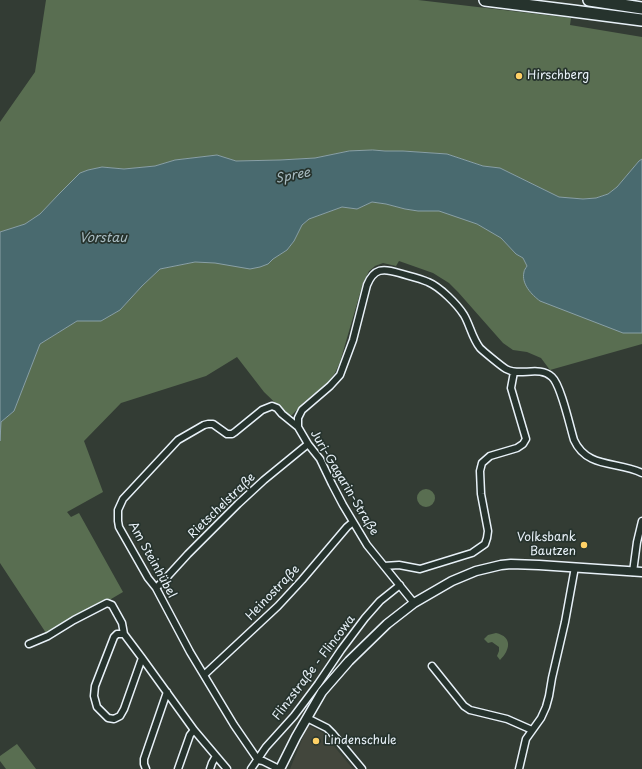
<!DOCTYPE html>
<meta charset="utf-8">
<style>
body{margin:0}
canvas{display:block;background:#333c34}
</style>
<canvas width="642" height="769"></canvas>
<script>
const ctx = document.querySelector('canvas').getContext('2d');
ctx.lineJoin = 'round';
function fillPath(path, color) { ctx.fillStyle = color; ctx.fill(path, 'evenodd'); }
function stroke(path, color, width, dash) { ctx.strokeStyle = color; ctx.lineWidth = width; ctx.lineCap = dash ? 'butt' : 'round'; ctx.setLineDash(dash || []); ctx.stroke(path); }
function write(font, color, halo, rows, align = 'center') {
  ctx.font = font + ' "Playpen Sans",sans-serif'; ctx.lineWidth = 3.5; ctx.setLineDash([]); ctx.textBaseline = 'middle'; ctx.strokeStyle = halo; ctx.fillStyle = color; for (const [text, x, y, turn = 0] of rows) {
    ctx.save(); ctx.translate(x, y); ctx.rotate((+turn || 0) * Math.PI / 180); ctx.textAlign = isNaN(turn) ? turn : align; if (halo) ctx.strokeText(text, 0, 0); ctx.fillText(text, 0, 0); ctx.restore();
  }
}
fillPath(new Path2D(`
 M308,725L323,733L353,769H290Z`), '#42463c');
fillPath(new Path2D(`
 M46,0H418L571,18L570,25L642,37V159L639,161L617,187L608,194L596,198L583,199L559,197L500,168L483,166L447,154L403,151H385L372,150L349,151L315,158L280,160L236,161L217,155L175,160L155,166L124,169L102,167L88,170L80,173L59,194L40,214L25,224L0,232V122L35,72Z
 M372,202L386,204L405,209L418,211L439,210L477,224L501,238L516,254L523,258L527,266L524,272L623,333H642V344L550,370L541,358L527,352L513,350L503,343L458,292L449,283L433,273L399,261L396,266L383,263L375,266L369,271L363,283L340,362L335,373L327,383L303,403L292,415L289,416L264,392L237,357L206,376L121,403L84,441L103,492L67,512L71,517L79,513L123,592L48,636L0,563V442L1,422L14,411L40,344L77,321H101L120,310L142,286L160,269L195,262L268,264L273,259L287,250L294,241L302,225L309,219L342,207L357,209Z
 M417 498a9 9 0 1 1 18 0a9 9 0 1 1-18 0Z
 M496,633C513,637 510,650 500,660L497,656L499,651V647L492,642L488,643L484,639L488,635Z
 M17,744L36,769H6L0,761V756Z`), '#596e51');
const water = new Path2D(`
 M373,150L385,151H403L447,154L483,166L500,168L559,197L583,199L596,198L608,194L617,187L639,161L642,159V333H623L540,301C532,295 521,284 524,272C524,270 526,268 527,266L523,258L516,254L501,238L477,224L439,211H418L405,209L386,204L372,202L357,209L342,207L309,219L302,225L294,241L287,250L273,259L268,264L260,267L250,269L215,263L195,262L160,269L142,286L120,310L101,321H77L40,344L14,411L1,422L0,441V232L25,224L40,214L59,194L80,173L88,170L102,167L124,169L155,166L175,160L217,155L236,161L280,160L315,158L349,151Z`);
fillPath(water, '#496a6f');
stroke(water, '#89a0a6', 1);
const street = new Path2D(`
 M384,566L399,565L420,569L472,553L485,544L487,538L488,531L481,494L480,471L482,463L490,456L517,448L523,444L526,439L511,388L514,372
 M633,572L637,542L642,521
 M156,588L167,577L188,554L238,504L264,480L308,444
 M414,603L367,545L343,505L332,484L320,459L308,444L298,427V418L302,410L330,386L340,375L353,340L367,285C374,268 383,268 399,273C409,276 419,278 428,282C440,287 457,304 464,315C470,325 472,338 480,348C483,351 501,366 506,369C520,377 539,365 552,377C561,385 570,427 574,440C587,469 618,461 642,473
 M124,634H117L114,637L95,686L94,696L97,707L108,718L114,719L120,716L124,709L142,658
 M29,644L48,636L74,620L107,603L112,605L122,623L124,634L142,658L194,730L227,769
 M432,666L464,706L470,710L507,719L532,730
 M204,675L278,606L302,580L347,527L353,522
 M307,718L327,728L332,733L362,769
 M146,769L144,764V759L167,692
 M178,769L190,735L194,730
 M210,769L212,763L216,756
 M251,769L266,747L294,716L318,684L341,650L365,618L380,601L400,585
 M279,769L263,761L258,760L234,725L190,652L156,588L148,578L119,527L118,521V510L123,499L178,440L204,425L208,424H213L227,434H232L235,432L262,410L272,406L277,408L282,414L298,427
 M519,769L526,739L541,718L546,707L549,696L552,678L565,622L575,567`);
const secondary = new Path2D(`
 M280,769L296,737L322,692L349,661L387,624L414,603L452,581L476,571L501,565L511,564L539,565L642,572`);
const highway = new Path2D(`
 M485,0L573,11L642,20
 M589,0L642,8`);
stroke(street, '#e8f1f8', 9);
stroke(secondary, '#e8f1f8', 11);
stroke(highway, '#e8f1f8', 14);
stroke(street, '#26332d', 6);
stroke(secondary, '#26332d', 8);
stroke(highway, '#26332d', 11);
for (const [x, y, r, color] of [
 [519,76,4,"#ffd166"],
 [584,545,4,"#ffd166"],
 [316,741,4,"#ffd166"]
]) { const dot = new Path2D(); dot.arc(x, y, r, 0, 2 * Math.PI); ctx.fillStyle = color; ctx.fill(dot); stroke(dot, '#26332d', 1.5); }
write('12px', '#e8f1f8', '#26332d', [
 ["Hirschberg",527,76],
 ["Volksbank",576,538,"right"],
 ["Bautzen",576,552,"right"],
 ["Lindenschule",324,741]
], 'left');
write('12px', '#e8f1f8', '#26332d', [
 ["Juri-Gagarin-Straße",344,483,59],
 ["Rietschelstraße",222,506,-44],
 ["Am Steinhübel",152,560,61],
 ["Heinostraße",273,593,-46],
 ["Flinzstraße - Flincowa",314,668,-53]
]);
write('italic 13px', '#a8bbc1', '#26332d', [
 ["Spree",293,176,-11],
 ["Vorstau",103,238]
]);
</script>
